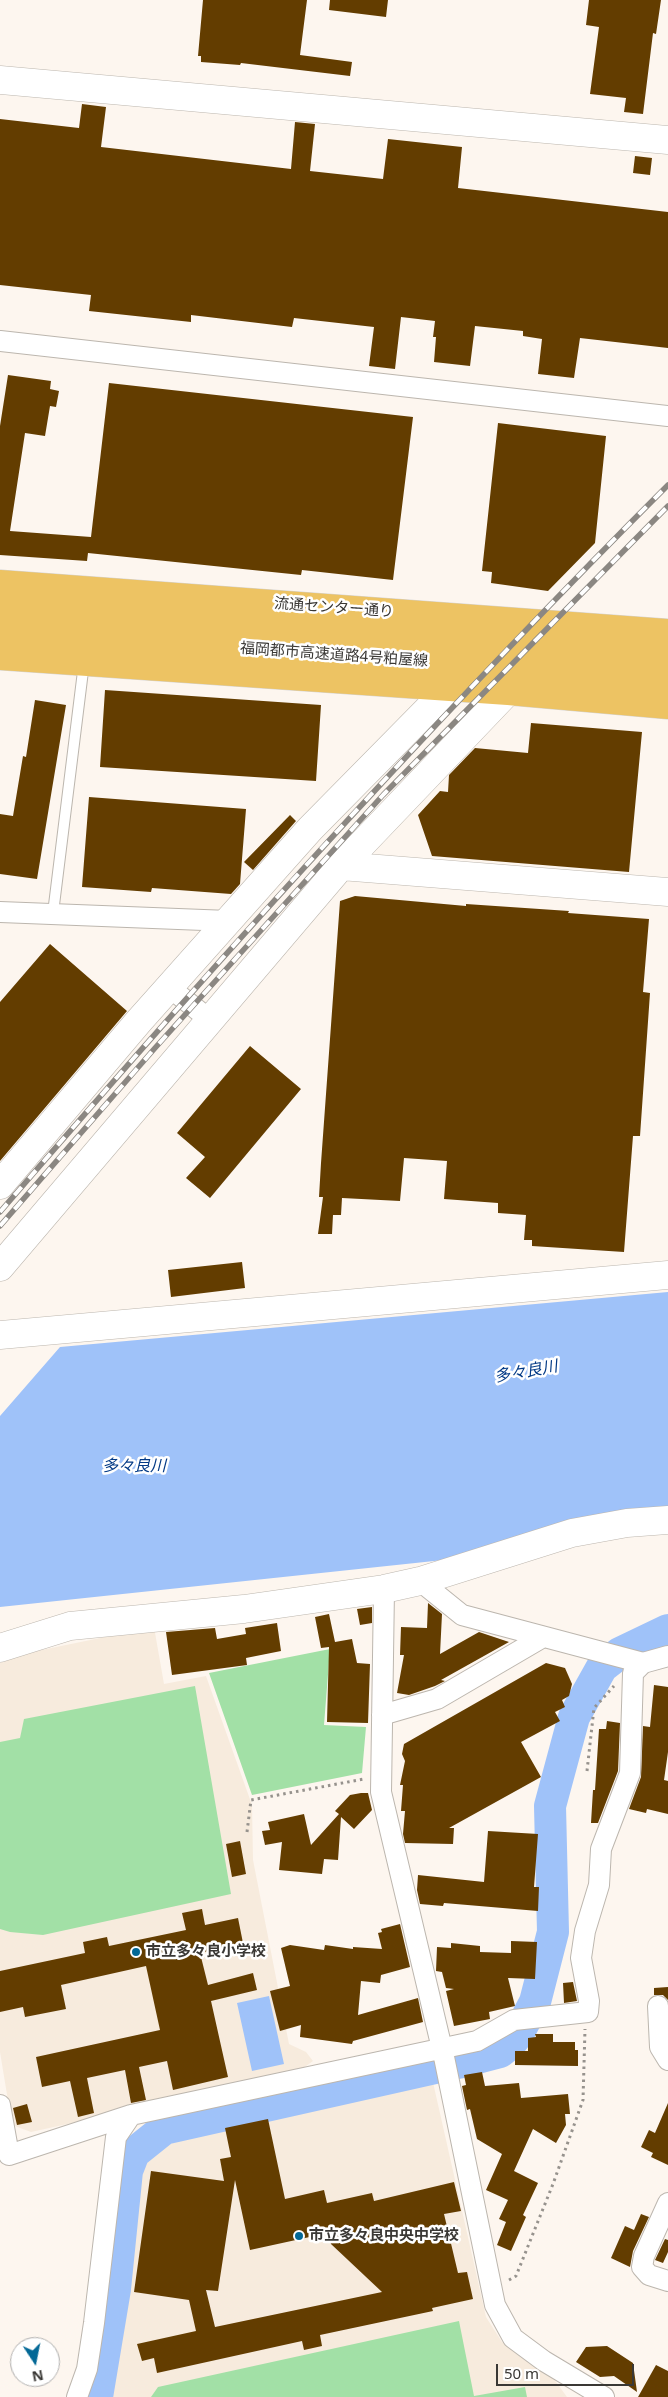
<!DOCTYPE html>
<meta charset="utf-8">
<style>
body{margin:0}
#map{position:relative;width:668px;height:2397px;overflow:hidden;background:#fdf6ef;font-family:"Noto Sans",sans-serif}
canvas{display:block}
.north{position:absolute;left:10px;top:2337px;width:50px;height:50px;box-sizing:border-box;background:#fff;border:1px solid #b0afae;border-radius:50%;rotate:169deg;font-size:14px;font-weight:700;line-height:20px;text-align:center;color:#3a3835}
.north::after{content:'';display:block;margin:auto;width:18px;height:22px;background:#036896;clip-path:polygon(50% 0,100% 100%,50% 72%,0 100%)}
.scale{position:absolute;left:496px;top:2364px;width:138px;height:22px;box-sizing:border-box;border:2px solid #3a3835;border-top:0;padding-left:6px;font-size:15px;line-height:18px;white-space:nowrap;color:#3a3835;-webkit-text-stroke:4px #fff;paint-order:stroke}
</style>
<div id="map">
<canvas width="668" height="2397"></canvas>
<div class="north">N</div>
<div class="scale">50 m</div>
</div>
<script>
const ctx = document.querySelector('canvas').getContext('2d');
ctx.lineJoin = 'round';
function fillPath(path, color) { ctx.fillStyle = color; ctx.fill(path, 'evenodd'); }
function stroke(path, color, width, dash) { ctx.strokeStyle = color; ctx.lineWidth = width; ctx.lineCap = dash ? 'butt' : 'round'; ctx.setLineDash(dash || []); ctx.stroke(path); }
function write(font, color, halo, rows, align = 'center') {
  ctx.font = font + ' "Noto Sans","Noto Sans JP",sans-serif'; ctx.lineWidth = 5; ctx.setLineDash([]); ctx.textBaseline = 'middle'; ctx.strokeStyle = halo; ctx.fillStyle = color; for (const [text, x, y, turn = 0] of rows) {
    ctx.save(); ctx.translate(x, y); ctx.rotate((+turn || 0) * Math.PI / 180); ctx.textAlign = isNaN(turn) ? turn : align; if (halo) ctx.strokeText(text, 0, 0); ctx.fillText(text, 0, 0); ctx.restore();
  }
}
fillPath(new Path2D(`
 M154,1627L164,1684L206,1676L252,1805L253,1860L289,2044L306,2052L313,2061L295,2074L31,2132L12,2125L0,2052V1663L22,1654Z
 M432,2078L486,2317L502,2342L551,2375L567,2397H109L142,2154L167,2134Z`), '#f7ebdd');
fillPath(new Path2D(`
 M330,1649L324,1725L366,1727L362,1773L252,1795L209,1673Z
 M195,1686L231,1894L43,1935L10,1932L0,1929V1742L20,1738L24,1719Z
 M459,2321L474,2396L525,2387L527,2397H151L158,2387Z`), '#a2e0a6');
fillPath(new Path2D(`
 M668,1292V1509L453,1559L0,1607V1416L60,1347Z
 M269,1996L284,2064L252,2071L237,2003Z`), '#9fc2f9');
stroke(new Path2D(`
 M97,2397L115,2289L127,2171L134,2153L164,2129L458,2063L500,2052L510,2044L518,2034L535,2002L553,1932L550,1806L574,1717L602,1667L620,1653L668,1630`), '#9fc2f9', 32);
fillPath(new Path2D(`
 M203,0H307L300,55L352,62L350,76L241,63L240,65L201,62V56H198Z
 M330,0H388L386,17L329,10Z
 M589,0H661L656,34L653,33L643,114L624,112L626,98L590,94L599,27L586,25Z
 M82,104L106,107L101,147L291,169L295,122L315,124L310,171L383,179L388,139L462,147L458,188L668,212V348L580,338L574,378L538,374L542,339L523,336V331L475,326L470,366L434,362L436,337H433L435,321L401,317L395,369L369,366L374,327L294,318L292,327L191,315V322L89,311L91,295L0,285V119L79,128Z
 M635,156L652,158L650,175L633,173Z
 M8,375L51,381L50,389L59,391L56,407L50,406L45,436L25,433L10,531L91,537L109,383L413,417L393,580L302,570L301,575L88,553L87,561L0,555V426Z
 M498,423L606,436L595,543L548,591L491,583L492,572L482,571Z
 M105,690L321,705L316,781L100,767Z
 M35,700L66,705L37,879L0,874V814L13,816L23,756L26,757Z
 M531,723L642,732L629,872L432,856L418,815L440,791L448,792L449,775L475,748L528,753Z
 M89,797L246,809L240,884L231,894L152,888L151,892L82,887Z
 M290,815L296,821L253,870L244,862Z
 M355,896L466,906V904L569,911L568,913L649,919L643,992L650,993L640,1136H633L624,1252L532,1246V1240H524L526,1215L498,1213V1203L444,1199L447,1161L404,1158L400,1201L342,1198L341,1215H333L332,1234H318L323,1197H319L321,1163L340,901Z
 M50,944L127,1011L0,1161V1002Z
 M250,1046L301,1089L210,1198L186,1178L205,1157L177,1133Z
 M242,1262L245,1288L171,1297L168,1270Z
 M428,1603L442,1614L440,1654L479,1632L509,1642L441,1680L445,1681L435,1686L409,1695L397,1693L404,1655H400L401,1627L427,1628Z
 M372,1607V1623L360,1625L357,1609Z
 M329,1614L335,1642L352,1639L357,1663L370,1664L368,1723L327,1722L329,1647L321,1648L315,1617Z
 M277,1623L281,1651L246,1658L247,1665L172,1675L166,1632L215,1628L217,1639L246,1634L245,1628Z
 M546,1663L565,1668L572,1684L569,1696L562,1700L565,1707L555,1712L560,1721L521,1742L541,1777L449,1828H454L453,1844L405,1843L403,1834L405,1811H401L403,1785H400L405,1761L402,1754L404,1744Z
 M654,1685L668,1687V1752L664,1780L668,1781V1814L647,1809L646,1813L629,1809L641,1777L643,1726L650,1727Z
 M607,1721L620,1723L618,1771L598,1823H591L593,1790H595L599,1729H606Z
 M361,1793H368L372,1810L354,1829L341,1817L338,1860L324,1859L322,1874L279,1870L282,1842L265,1845L262,1831L270,1830L268,1822L304,1814L311,1845L339,1814L335,1811L350,1795Z
 M488,1831L538,1834L534,1887H539L538,1911L444,1903L443,1906L420,1904L417,1890L418,1875L484,1882Z
 M240,1841L246,1874L232,1877L226,1844Z
 M202,1909L205,1925L238,1918L243,1943L200,1953L208,1985L253,1973L257,1990L211,2001L228,2077L173,2090L167,2061L139,2067L146,2100L131,2103L125,2070L87,2078L94,2113L78,2117L70,2081L42,2087L36,2057L160,2030L146,1966L61,1985L66,2009L25,2017L23,2007L0,2012V1971L85,1953L83,1942L107,1937L109,1946L186,1930L182,1913Z
 M400,1924L410,1967L381,1975L380,1983L361,1981L358,2015L418,1998L423,2022L353,2041L352,2044L300,2037L301,2025L280,2031L270,1991L290,1986L281,1948L290,1945L324,1950L325,1945L353,1949V1947L382,1949L378,1933L382,1932L381,1929Z
 M511,1941L537,1942L535,1979L508,1978L515,2006L489,2012L490,2019L454,2026L446,1991L454,1989L446,1988L442,1972L436,1971L437,1947L451,1948V1943L480,1946V1952L511,1953Z
 M573,1982L577,2001L564,2003L563,1983Z
 M668,1987V2000L663,1995H654V1988Z
 M535,2034H553V2042H575V2050H578V2066L515,2065V2051H528V2038L536,2037Z
 M482,2072L485,2086L519,2083L521,2098L568,2094L570,2114H565L566,2125L556,2143L533,2129L514,2171L538,2183L523,2215L526,2217L511,2251L497,2245L506,2222L499,2219L508,2200L486,2190L502,2154L477,2139L470,2109L467,2110L462,2086L466,2085L464,2075Z
 M668,2103V2165L651,2157L653,2153L641,2147L649,2130L655,2133Z
 M27,2104L32,2122L17,2125L13,2108Z
 M268,2119L285,2199L324,2190L327,2203L372,2193L374,2201L454,2182L461,2211L444,2214L458,2273L467,2272L473,2299L432,2308L433,2311L320,2335L322,2346L304,2350L302,2341L157,2373L154,2358L142,2361L137,2344L196,2331L189,2300L134,2292L151,2171L224,2181L220,2159L231,2157L225,2128ZM235,2180L250,2250L328,2233L331,2244L382,2292L215,2327L206,2290L218,2291Z
 M641,2214L649,2217L633,2251L630,2267L611,2258L625,2226L634,2230Z
 M665,2239L668,2240V2252L663,2263L655,2260Z
 M607,2346L633,2363L637,2392L614,2376L600,2377L576,2362L586,2347Z
 M656,2365L668,2371V2397H638Z`), '#633d00');
const lane = new Path2D(`
 M53,913L84,663`);
const street = new Path2D(`
 M0,341L668,416
 M0,912L229,921
 M169,987L210,1020
 M420,1581L462,1615L643,1663L668,1656
 M384,1589L381,1792L444,2057L495,2305L513,2338L544,2361L604,2397
 M382,1715L437,1699L543,1637
 M658,2006L660,2047L668,2060
 M0,2105L9,2155L131,2115L477,2041L514,2020L588,2012L589,2001L581,1958L585,1931L599,1885L601,1849L630,1773L633,1673L643,1663
 M668,2203L644,2256L642,2267L649,2275L668,2281
 M77,2397L87,2369L94,2323L116,2137L131,2115`);
const secondary = new Path2D(`
 M0,80L668,140
 M341,866L668,892
 M0,1185L139,1021L310,829L449,688
 M0,1267L341,866L508,691
 M0,1335L668,1275
 M0,1648L70,1626L244,1609L384,1589L420,1581L572,1533L627,1523L668,1520`);
const highway = new Path2D(`
 M0,584L668,633
 M0,608L419,639L668,654
 M0,631L668,679
 M0,656L508,691L668,705`);
stroke(lane, '#bcb6ae', 12);
stroke(street, '#bcb6ae', 22);
stroke(secondary, '#bcb6ae', 29);
stroke(highway, '#d4d3d3', 29);
stroke(new Path2D(`
 M587,1771L594,1708L614,1686
 M247,1832L251,1800L364,1779
 M509,2280L516,2276L553,2184L583,2100L585,2029`), '#96928d', 3, [2.5, 4]);
stroke(lane, '#fff', 10);
stroke(street, '#fff', 20);
stroke(secondary, '#fff', 28);
stroke(highway, '#edc363', 28);
const rail = new Path2D(`
 M0,1212C215,962 435,718 668,485
 M0,1226L155,1048L383,795L668,506`);
stroke(rail, '#8b8782', 5.5);
stroke(rail, '#fff', 4, [11]);
for (const [x, y, r, color] of [
 [136,1952,5,"#036896"],
 [299,2236,5,"#036896"]
]) { const dot = new Path2D(); dot.arc(x, y, r, 0, 2 * Math.PI); ctx.fillStyle = color; ctx.fill(dot); stroke(dot, '#fff', 2); }
write('15px', '#3a3835', '#fff', [
 ["流通センター通り",334,608,4],
 ["福岡都市高速道路4号粕屋線",334,655,4]
]);
write('bold 15px', '#3a3835', '#fff', [
 ["市立多々良小学校",146,1952],
 ["市立多々良中央中学校",309,2236]
], 'left');
write('italic 16px', '#023985', '#fff', [
 ["多々良川",526,1372,-10],
 ["多々良川",134,1466]
]);
</script>
